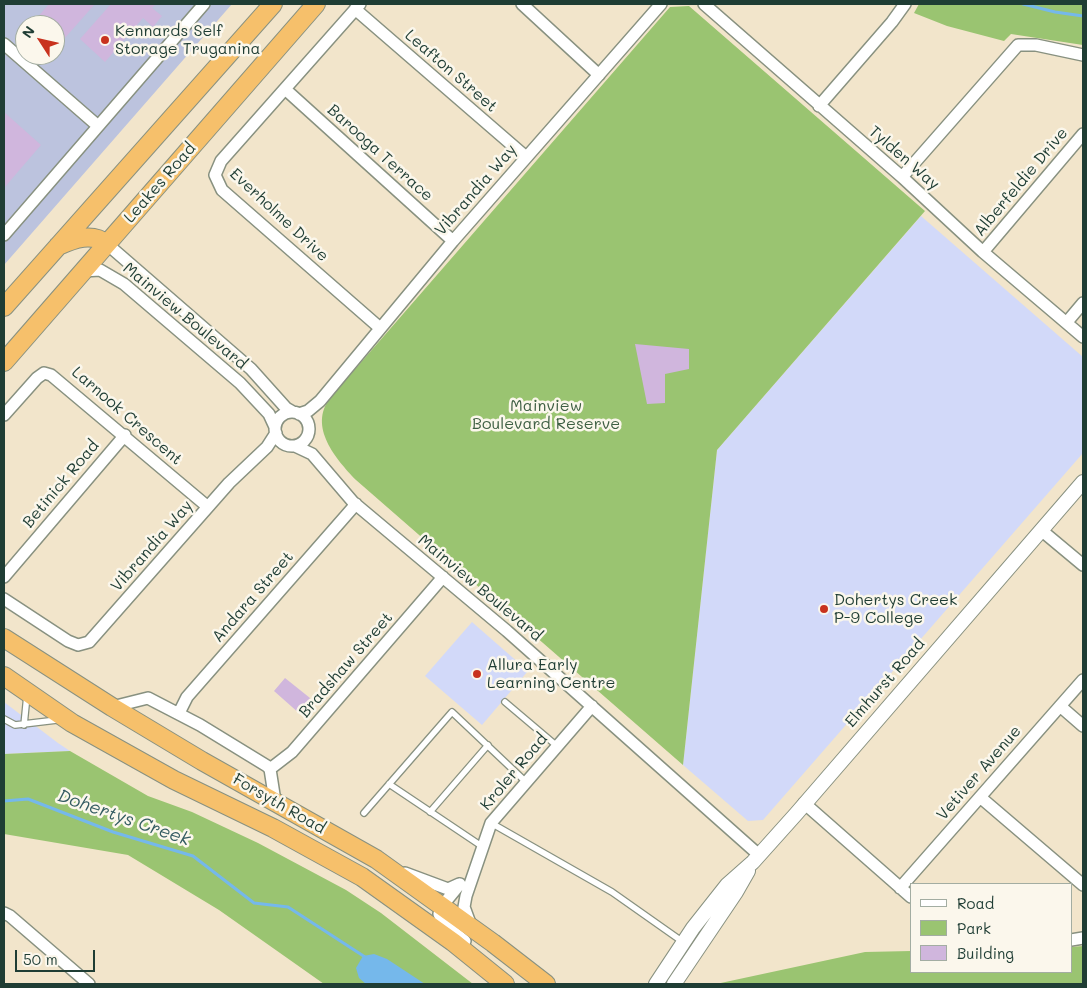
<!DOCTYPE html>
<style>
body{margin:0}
#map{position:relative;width:1087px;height:988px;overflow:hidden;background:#f2e5cb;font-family:Mali,sans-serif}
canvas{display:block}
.frame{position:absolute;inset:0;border:5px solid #1f3d34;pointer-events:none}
.legend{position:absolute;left:910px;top:883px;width:162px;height:90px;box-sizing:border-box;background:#fbf7ec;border:1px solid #a3ada2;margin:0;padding:6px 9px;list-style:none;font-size:15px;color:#1f3d34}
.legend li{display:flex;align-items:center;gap:10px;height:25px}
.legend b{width:25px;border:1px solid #a3ada2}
.north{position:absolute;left:15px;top:15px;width:50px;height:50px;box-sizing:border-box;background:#fbf7ec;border:1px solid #a3ada2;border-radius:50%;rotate:305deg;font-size:14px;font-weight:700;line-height:20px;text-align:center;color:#1f3d34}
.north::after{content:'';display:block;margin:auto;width:18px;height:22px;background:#c8321e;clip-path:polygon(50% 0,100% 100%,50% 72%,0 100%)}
.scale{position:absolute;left:15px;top:950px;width:80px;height:22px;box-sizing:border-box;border:2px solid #1f3d34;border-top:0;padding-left:6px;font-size:15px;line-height:18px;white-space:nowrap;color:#1f3d34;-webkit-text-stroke:4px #fbf7ec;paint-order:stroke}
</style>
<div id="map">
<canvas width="1087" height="988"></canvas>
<div class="frame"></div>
<ul class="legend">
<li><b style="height:6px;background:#fff"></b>Road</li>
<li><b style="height:14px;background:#9ac471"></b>Park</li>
<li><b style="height:14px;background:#d0b6dd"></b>Building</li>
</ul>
<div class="north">N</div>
<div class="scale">50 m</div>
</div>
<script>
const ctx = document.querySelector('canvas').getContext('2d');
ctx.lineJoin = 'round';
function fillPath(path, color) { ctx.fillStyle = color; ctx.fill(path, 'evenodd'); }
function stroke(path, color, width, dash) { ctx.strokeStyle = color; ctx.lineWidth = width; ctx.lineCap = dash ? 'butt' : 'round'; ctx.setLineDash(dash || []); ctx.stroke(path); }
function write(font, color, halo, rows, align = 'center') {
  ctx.font = font + ' Mali,sans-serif'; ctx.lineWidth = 5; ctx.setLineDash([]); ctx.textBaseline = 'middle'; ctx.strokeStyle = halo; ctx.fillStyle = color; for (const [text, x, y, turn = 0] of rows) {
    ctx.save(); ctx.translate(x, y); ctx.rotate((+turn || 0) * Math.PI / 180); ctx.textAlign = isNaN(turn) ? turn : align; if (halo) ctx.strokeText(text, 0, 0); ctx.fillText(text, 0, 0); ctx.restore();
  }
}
fillPath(new Path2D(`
 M921,216L1083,357V453L763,820L748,821L683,765L717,450Z
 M472,622L528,671L482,725L425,676Z
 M4,702L58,743L70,751L4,754Z`), '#d2d9f9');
fillPath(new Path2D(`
 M4,4H232L4,265ZM25,25H55V55H25Z`), '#bcc3de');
fillPath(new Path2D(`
 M919,4H1083V45L1011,34L1004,41L947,26L914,13Z
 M689,6L925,211L717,450L683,765L356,480C336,459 308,427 330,398L670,7Z
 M70,751L148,796L192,812L258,843L346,890L381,913L473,984H324L219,910L128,855L4,834V754Z
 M1083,946V984H716L865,952L911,951V972H1071V947Z`), '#9ac471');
fillPath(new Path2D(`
 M374,954L387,959L425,984H366L359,978L356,968L363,956Z`), '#75b8eb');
stroke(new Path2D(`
 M1023,4L1055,12L1083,16
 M4,801L28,799L113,832L193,856L254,903L288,907L365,957`), '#75b8eb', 3);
fillPath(new Path2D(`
 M49,4H95L55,49V25H31Z
 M111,4H156L152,8L162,16L153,27L143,18L105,62L80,39Z
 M4,112L41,145L4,188Z
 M635,344L689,349V369L665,374V403L647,404Z
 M285,678L310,698L306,704L308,706L302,713L300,714L274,691Z`), '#d0b6dd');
const service = new Path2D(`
 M505,702L557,746
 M4,719L15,725L57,720
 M24,725L27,695
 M389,784L483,847
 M430,812L488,745
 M364,813L452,712L526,782
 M491,823L612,892L683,942`);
const minor = new Path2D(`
 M360,4L221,161L215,175L222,190L380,328
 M522,4L599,75
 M704,4L902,177L983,252L1083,337
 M355,9L526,157
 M4,44L98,126
 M285,89L453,241
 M819,106L892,22L905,4
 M902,177L1018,45H1036L1083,55
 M4,235L204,4
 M107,244L251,369L286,408L293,412
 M983,252L1083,134
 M83,271L100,270L124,284L240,383L269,414L275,427
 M1067,322L1083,303
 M275 429a17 17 0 1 1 34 0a17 17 0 1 1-34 0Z
 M299,414L308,411L320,401L453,241L661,4
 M4,415L37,378L44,373L51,375L208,507
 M295,446L312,454L353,502L507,631L759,855
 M1041,530L1083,565
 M4,577L125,435
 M4,599L68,641L78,645L89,642L229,483L267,447L276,433
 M1060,706L1083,726
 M112,707L148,698L200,725L267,766L270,769L275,801
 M179,713L187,697L356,504
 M270,769L292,752L443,577
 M980,797L1083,885
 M804,803L911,897
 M405,873L448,889L459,884
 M460,884L442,906L439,914L444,924L465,941
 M900,888L1083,680
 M4,913L10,916L89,984
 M471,926L464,907L466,896L491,823L592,706
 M1071,940L1083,938`);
const tertiary = new Path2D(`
 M656,984L693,928L727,885L753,862L796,814L1083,482
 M674,984L736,892L748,871`);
const trunk = new Path2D(`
 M58,246C74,239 92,232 107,244
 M4,307L273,4
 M4,362L316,4
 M4,638L112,707L202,761L376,859L493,943L546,984
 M4,676L72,723L174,780L273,828L362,877L453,942L505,984`);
stroke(service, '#889180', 8);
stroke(minor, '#889180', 14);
stroke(tertiary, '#889180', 16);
stroke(trunk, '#889180', 20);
stroke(service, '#fff', 5.5);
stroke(minor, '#fff', 11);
stroke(tertiary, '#fff', 14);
stroke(trunk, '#f6c06b', 18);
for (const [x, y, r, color] of [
 [105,40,5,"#c8321e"],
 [824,609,5,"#c8321e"],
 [477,674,5,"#c8321e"]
]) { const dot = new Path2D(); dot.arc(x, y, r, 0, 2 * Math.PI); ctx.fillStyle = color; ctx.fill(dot); stroke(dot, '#fbf7ec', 2); }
write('16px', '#1f3d34', '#fbf7ec', [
 ["Kennards Self",115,31],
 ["Storage Truganina",115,49],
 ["Dohertys Creek",834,600],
 ["P-9 College",834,618],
 ["Allura Early",487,665],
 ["Learning Centre",487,683]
], 'left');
write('16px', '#1f3d34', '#fbf7ec', [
 ["Leafton Street",451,71,41],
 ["Barooga Terrace",380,153,42],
 ["Tylden Way",904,158,41],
 ["Alberfeldie Drive",1021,182,-50],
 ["Leakes Road",160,183,-49],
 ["Vibrandia Way",476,190,-49],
 ["Everholme Drive",279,215,43],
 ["Mainview Boulevard",185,316,40],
 ["Larnook Crescent",127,416,41],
 ["Betinick Road",61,484,-50],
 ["Vibrandia Way",152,546,-49],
 ["Mainview Boulevard",480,588,40],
 ["Andara Street",253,597,-49],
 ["Bradshaw Street",346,665,-49],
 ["Elmhurst Road",885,683,-49],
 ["Kroler Road",514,772,-50],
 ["Vetiver Avenue",979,773,-49],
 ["Forsyth Road",279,804,30]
]);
write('16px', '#3e5f43', '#fbf7ec', [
 ["Mainview",546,406],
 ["Boulevard Reserve",546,424]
]);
write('italic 18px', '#345c62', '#fbf7ec', [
 ["Dohertys Creek",124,818,19]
]);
</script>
